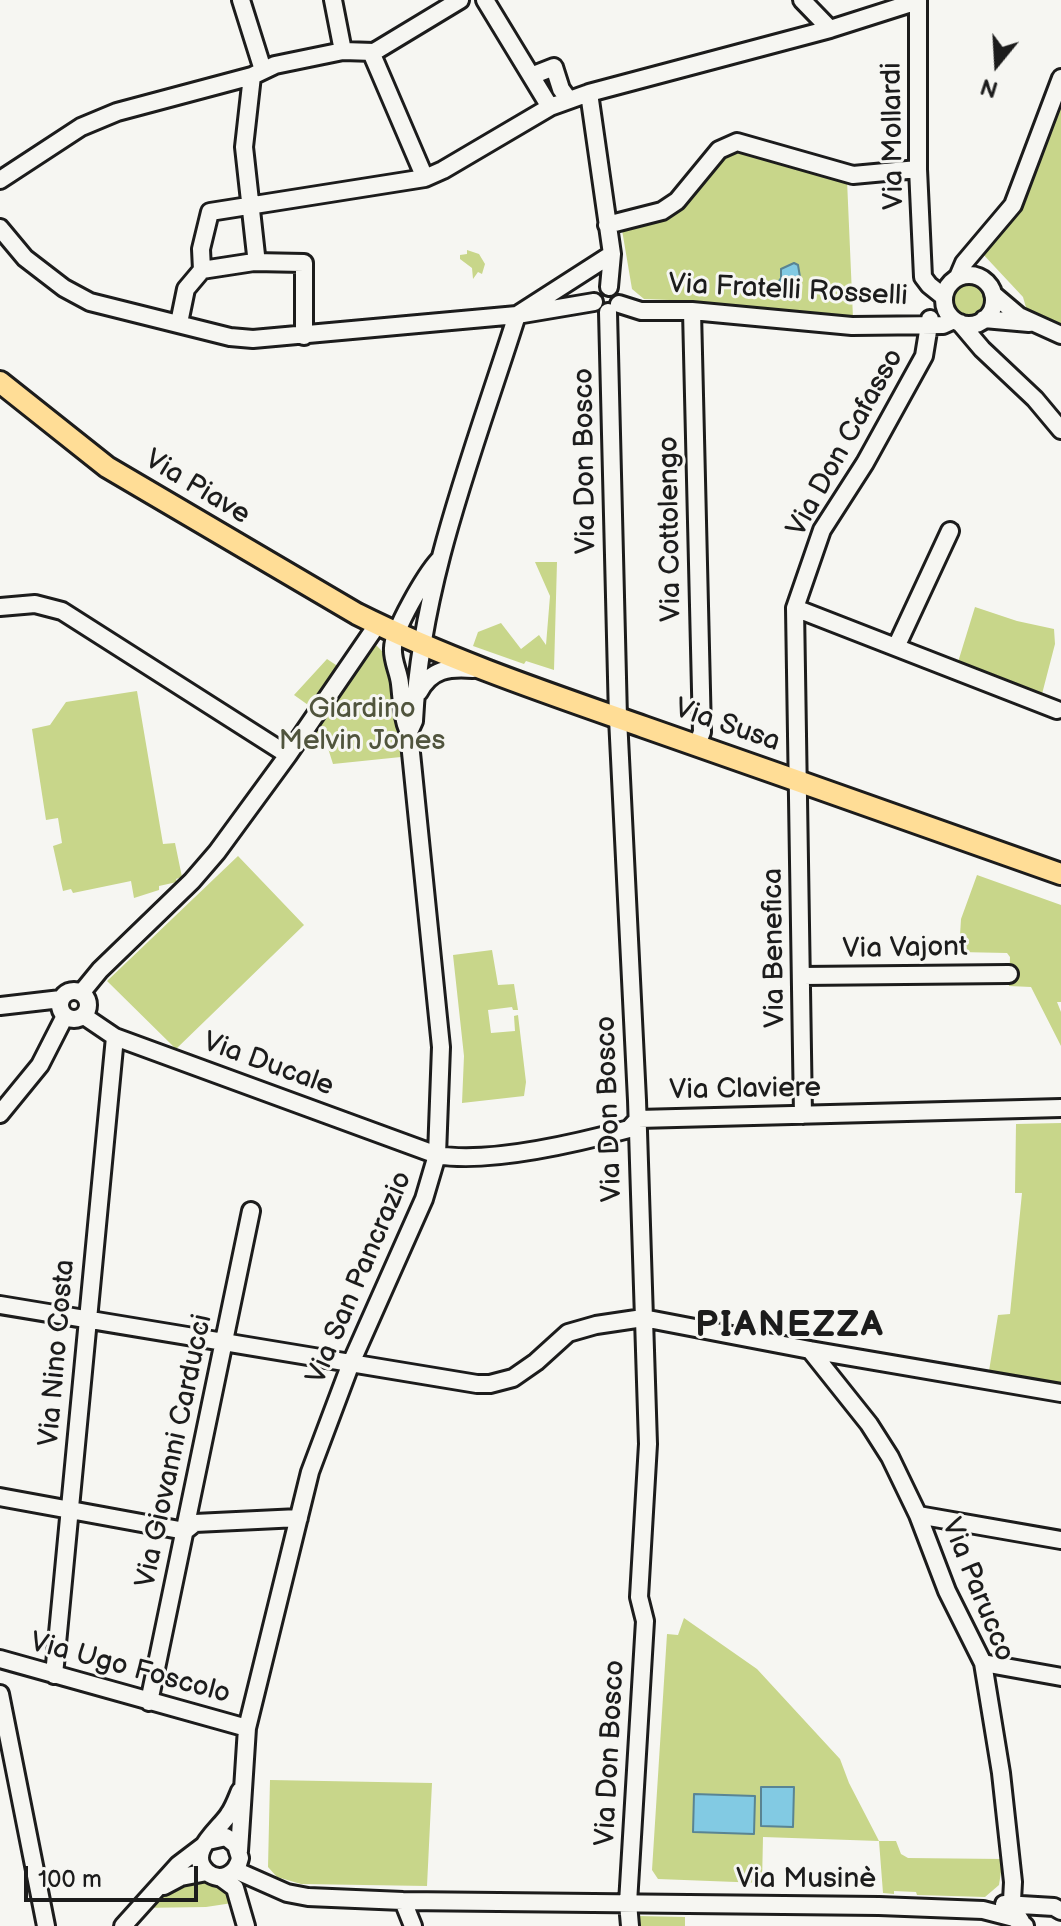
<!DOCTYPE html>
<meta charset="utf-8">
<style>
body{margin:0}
#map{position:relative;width:1061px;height:1926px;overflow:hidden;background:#f6f6f2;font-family:"Balsamiq Sans",sans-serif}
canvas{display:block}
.north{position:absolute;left:957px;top:24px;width:80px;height:80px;-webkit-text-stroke:6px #f6f6f2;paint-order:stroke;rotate:198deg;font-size:22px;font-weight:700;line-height:32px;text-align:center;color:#1c1c1c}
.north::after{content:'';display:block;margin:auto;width:28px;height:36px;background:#1c1c1c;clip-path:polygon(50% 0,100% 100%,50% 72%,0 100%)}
.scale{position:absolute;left:24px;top:1866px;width:174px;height:36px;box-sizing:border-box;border:4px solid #1c1c1c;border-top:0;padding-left:10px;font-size:24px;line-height:28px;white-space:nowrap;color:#1c1c1c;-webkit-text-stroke:6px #f6f6f2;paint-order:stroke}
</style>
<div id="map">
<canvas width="1061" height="1926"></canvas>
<div class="north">N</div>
<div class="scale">100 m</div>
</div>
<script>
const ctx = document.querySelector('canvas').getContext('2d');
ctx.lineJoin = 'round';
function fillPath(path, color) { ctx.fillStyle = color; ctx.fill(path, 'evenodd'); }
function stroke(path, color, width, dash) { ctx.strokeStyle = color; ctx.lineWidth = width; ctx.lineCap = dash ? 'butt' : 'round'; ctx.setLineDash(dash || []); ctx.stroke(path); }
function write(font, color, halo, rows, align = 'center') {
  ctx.font = font + ' "Balsamiq Sans",sans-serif'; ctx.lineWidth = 6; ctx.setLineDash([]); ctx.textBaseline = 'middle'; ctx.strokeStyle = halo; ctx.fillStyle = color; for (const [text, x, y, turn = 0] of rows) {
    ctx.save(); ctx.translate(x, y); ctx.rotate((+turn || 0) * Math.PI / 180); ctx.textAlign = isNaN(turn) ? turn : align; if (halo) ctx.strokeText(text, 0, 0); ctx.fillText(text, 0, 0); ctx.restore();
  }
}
fillPath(new Path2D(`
 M1061,91V325L1027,311L1023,297L980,251L1019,205Z
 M738,145L847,180L853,318L695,301L644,299L632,289L621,224L662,215L715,163ZM794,263L798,265V278H791L789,298L780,297L774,292L781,277L780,271Z
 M467,250L479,254L485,264L482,274L478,272L473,279L472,268L460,259V255L467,254Z
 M951 300a17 17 0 1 1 34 0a17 17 0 1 1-34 0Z
 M535,562H557L554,670L526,661L524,664L473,646L478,632L501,623L521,649L539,635L546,645L550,596Z
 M975,607L1017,621L1054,629L1055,644L1042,694L958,662Z
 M376,645L386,655L389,663L401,757L333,764L326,742L314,732Z
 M327,659L339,667L318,712L294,695Z
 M137,691L163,844L175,843L182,877L176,879L177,882L159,886V890L134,898L131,881L73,893L71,889L63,891L53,846L62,843L58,818L46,820L32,729L50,725L66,702Z
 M238,856L304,925L176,1049L107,981Z
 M977,875L1061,905V1002H1057L1061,1012V1046L1031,987L1009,986L1010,957L1007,953L959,952L961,919Z
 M492,950L498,985L514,984L518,1010H513L512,1007L488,1010L491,1033L515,1031L514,1016L518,1015L526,1082L524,1096L462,1103L464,1056L453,955Z
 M1061,1123V1383L989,1371L998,1315L1010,1314L1022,1193H1015L1016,1124Z
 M684,1618L757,1669L840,1759L849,1783L879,1841H896L901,1854L908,1858L1003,1859L999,1885L985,1897L917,1895L916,1892L894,1891V1894L883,1893L879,1841L763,1837L762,1883L658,1879L652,1870L667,1634L678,1635Z
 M270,1780L432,1783L427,1886L301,1884L277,1877L268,1867Z
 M207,1872L239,1902L206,1907L138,1908L159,1888Z
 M638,1916L685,1917V1926H639Z`), '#c8d68a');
const water = new Path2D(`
 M794,263L798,265L800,277L791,278L790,297L784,299L776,294L774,288L781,278V269Z
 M761,1787H794L793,1827L761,1826Z
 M694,1794L755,1796L754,1834L693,1832Z`);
fillPath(water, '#82cae3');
stroke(water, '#598493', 2);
const minor = new Path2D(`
 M241,0L263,70
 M333,0L343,51
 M485,0L550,107
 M802,0L830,29
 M918,0V169L923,277L929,285L944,297
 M371,52L425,178
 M531,76L554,67L561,89L569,100
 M589,93L612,254L609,287
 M0,180L81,127L117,112L252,76L275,65L343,51L374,52L460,0
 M607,225L662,211L677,201L719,150L737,142L853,175L918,169
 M0,228L25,258L64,288L90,302L230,337L253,339L517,315L612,254
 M254,262L304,263V336
 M202,270L201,249L210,212L425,178L443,170L550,107L589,93L830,29L918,1
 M944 300a25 25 0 1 1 50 0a25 25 0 1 1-50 0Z
 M958,277L964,263L1013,205L1061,78
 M993,294L1019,316L1061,335
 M619,304L641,311H692L852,326L943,325L954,320
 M692,311L702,732L697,745
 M608,312L618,718L637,1100L648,1444L639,1597L645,1621L628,1903L630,1926
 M984,319L1029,323
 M179,323L186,289L202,270L254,262L256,255L244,147L252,76
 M960,323L982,349L1035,399L1061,430
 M0,607L35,604L62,611L288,755
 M795,608L1057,710
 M896,647L950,531
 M419,692C431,669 449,667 473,669
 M409,732L414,721C421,581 475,448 517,315L594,302
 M802,976L1009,974
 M60 1005a14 14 0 1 1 28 0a14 14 0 1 1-28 0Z
 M82,992L100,970L192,881L217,852L288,755L377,625
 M0,1006L61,999
 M84,1016L115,1037L437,1155C490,1164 577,1143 629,1129L638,1119L1061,1108
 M0,1114L40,1065L65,1016
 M803,1115L795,608L822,530L865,463L924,356L930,319
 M0,1305L477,1384H490L513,1378L536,1362L568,1333L596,1325L643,1318L810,1350L1061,1393
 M810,1350L869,1424L890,1457L918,1515L947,1591L983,1663L1001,1773L1013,1882L1012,1901L1014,1911L1021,1921
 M0,1497L185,1531L195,1523L299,1518
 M918,1515L1061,1540
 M0,1659L247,1728
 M983,1663L1061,1677
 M54,1675L115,1037
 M0,1694L46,1926
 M149,1702L251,1211
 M208,1841L226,1837L236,1845L240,1858C237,1873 221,1884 207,1872C185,1853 220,1829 229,1814C234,1807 237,1798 240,1791
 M239,1851L247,1728L310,1472L351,1363L424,1199L437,1155L441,1047L409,733C402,717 402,701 400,684C399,672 392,661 393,648C393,630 426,574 439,560
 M235,1870L287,1893L308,1897L403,1901L879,1906L983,1910L1014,1918L1025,1926
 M220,1877L235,1888L246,1926
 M164,1886L181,1877L207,1872
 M403,1901L413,1926
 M1004,1904L1054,1907L1061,1911
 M123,1926L178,1865L203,1846`);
const major = new Path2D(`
 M0,382L107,467L357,614C449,660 547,693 644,727C783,776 922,824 1061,874`);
stroke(minor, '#1c1c1c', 22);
stroke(major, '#1c1c1c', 26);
stroke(minor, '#f6f6f2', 16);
stroke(major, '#ffdd96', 20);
write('28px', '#1c1c1c', '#f6f6f2', [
 ["Via Mollardi",894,136,-91],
 ["Via Fratelli Rosselli",788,291,3],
 ["Via Don Cafasso",846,443,-61],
 ["Via Don Bosco",586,461,-91],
 ["Via Piave",197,488,31],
 ["Via Cottolengo",671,529,-91],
 ["Via Susa",727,726,19],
 ["Via Benefica",775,948,-91],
 ["Via Vajont",905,949,-1],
 ["Via Ducale",268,1065,20],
 ["Via Claviere",745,1090,-1],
 ["Via Don Bosco",610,1109,-92],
 ["Via San Pancrazio",360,1278,-67],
 ["Via Nino Costa",58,1353,-85],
 ["Via Giovanni Carducci",175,1451,-78],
 ["Via Parucco",977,1590,68],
 ["Via Ugo Foscolo",130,1669,15],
 ["Via Don Bosco",611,1753,-87],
 ["Via Musinè",806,1880]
]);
write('28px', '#50543d', '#f6f6f2', [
 ["Giardino",362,710],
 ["Melvin Jones",362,742]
]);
ctx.letterSpacing = '2px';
write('bold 36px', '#1c1c1c', '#f6f6f2', [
 ["PIANEZZA",790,1327]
]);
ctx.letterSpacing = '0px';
</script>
